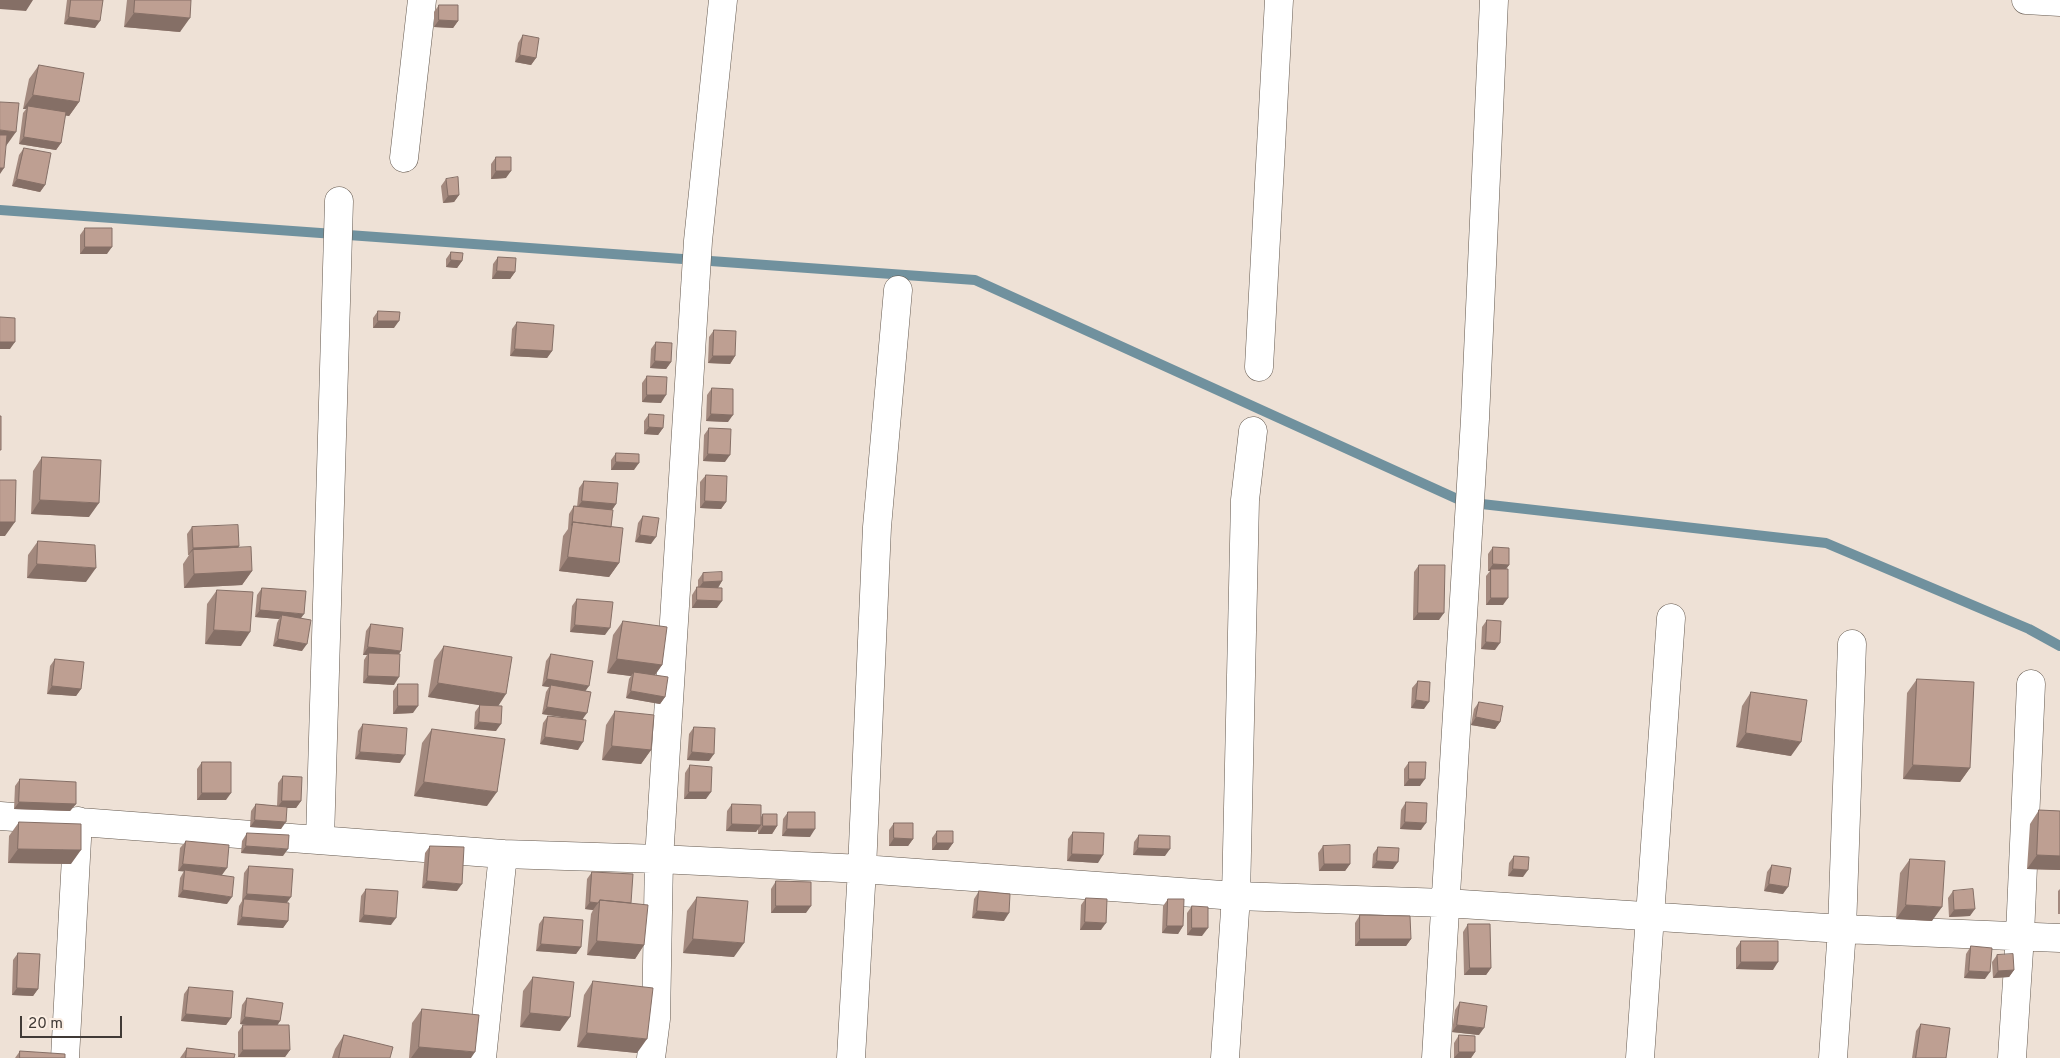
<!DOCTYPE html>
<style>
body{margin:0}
#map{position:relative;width:2060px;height:1058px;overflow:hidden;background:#eee1d6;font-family:Overpass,sans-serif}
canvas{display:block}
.scale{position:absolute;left:20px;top:1016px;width:102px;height:22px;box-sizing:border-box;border:2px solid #403a36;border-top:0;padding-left:6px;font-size:15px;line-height:18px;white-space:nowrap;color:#403a36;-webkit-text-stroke:4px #fbeee3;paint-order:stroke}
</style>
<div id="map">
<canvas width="2060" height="1058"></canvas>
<div class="scale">20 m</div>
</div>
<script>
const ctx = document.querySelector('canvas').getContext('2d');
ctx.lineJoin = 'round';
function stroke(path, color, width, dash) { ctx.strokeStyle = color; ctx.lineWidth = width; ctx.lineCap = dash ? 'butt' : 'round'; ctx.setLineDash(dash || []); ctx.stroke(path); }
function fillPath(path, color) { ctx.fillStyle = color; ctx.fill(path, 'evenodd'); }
stroke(new Path2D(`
 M0,210L975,280L1464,502L1826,543L2029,629L2060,646`), '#70919e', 10);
const minor = new Path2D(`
 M2026,0L2060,2
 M404,158L422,0
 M1259,367L1279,0
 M0,816L503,854L659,859L862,869L1236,896L1446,903L1842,929L2060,938
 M320,839L339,201
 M65,1058L78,821
 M482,1058L503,854
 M651,1058L656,1019L659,859L698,241L723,0
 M851,1058L862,869L877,527L898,290
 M1225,1058L1236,896L1245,500L1253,431
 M1436,1058L1475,419L1494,0
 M1640,1058L1671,618
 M1833,1058L1842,929L1852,644
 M2012,1058L2020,935L2031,684`);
stroke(minor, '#64594f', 29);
stroke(minor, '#fff', 28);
fillPath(new Path2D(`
 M67,0H103L95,28L64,24Z
 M127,0H191L180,32L124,27Z
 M439,5L458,21L453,28L434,27V12Z
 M523,35L536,58L531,65L515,62L518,43Z
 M39,65L79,102L69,116L65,115L61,143L56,150L19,144L23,113L26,109H23L29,79Z
 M24,148L45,185L40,192L12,186L19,155Z
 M496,157L506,178L491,179V164Z
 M446,179L459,195L454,202L443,203L441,186Z
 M85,228L107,254H80V235Z
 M451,252L462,261L457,268L446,267V259Z
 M498,257L515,272L510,279H492L493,264Z
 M378,311L394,328H373V318Z
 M517,322L552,351L547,358L510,356L512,329Z
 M714,330L735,356L730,364L708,363L709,337Z
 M656,342L671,362L666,369L650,368L651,349Z
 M647,376L661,403L642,402V383Z
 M712,388L728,422L706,421L707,395Z
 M649,414L663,428L658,435L644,434V421Z
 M709,428L725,462L703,461L704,435Z
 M616,453L634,470H611V460Z
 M42,457L89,517L31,514L33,471Z
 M706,475L726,502L721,509L700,508V482Z
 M584,481L616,504L612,510L611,527L619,563L609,577L559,571L563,536L568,529L569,514L574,506L577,507L579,488Z
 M643,516L651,544L635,542L638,523Z
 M192,527L239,546L238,548L252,571L242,585L184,588L183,564L189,555H188L187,534Z
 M38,541L86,582L27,578L28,555Z
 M1493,547L1509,565L1506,569L1503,605H1486V576L1490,571H1488V554Z
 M1419,565L1439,620H1413L1414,572Z
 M703,573L722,581L718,588L717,608H692V595L697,587H698V580Z
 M262,588L300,619L302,651L273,646L277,623L279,619L255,617L257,595Z
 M217,590L241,646L205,644L207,604Z
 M577,599L605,635L570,632L572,606Z
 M1487,620L1495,650L1481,649L1482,627Z
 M623,621L662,665L655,675L665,697L660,704L626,698L629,679L631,676L607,673L613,635Z
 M371,624L399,654L394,685L363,683L364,660L367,655H363L366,631Z
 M444,646L498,706L496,731L474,729L475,712L480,705L428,697L434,660Z
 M551,654L585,691L583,720L578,750L540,744L543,723L548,716L575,719L542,714L546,692L549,687L542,686L546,661Z
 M55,659L81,689L76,696L47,694L50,666Z
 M1917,679L1970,768L1960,782L1903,779L1907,693Z
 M1418,681L1424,709L1411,708L1412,688Z
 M398,684L413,713L393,714V691Z
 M1751,692L1791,756L1736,747L1742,706Z
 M1479,702L1500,722L1495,729L1471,725L1474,709Z
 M615,711L651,750L641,764L602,760L606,725Z
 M363,724L400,763L355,759L358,731Z
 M694,727L709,761L687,760L689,734Z
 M432,729L487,806L414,796L422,743Z
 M202,762L226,800H197V769Z
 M1409,762L1420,786H1404V769Z
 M690,765L706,799H684L685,773Z
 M283,776L301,801L296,808H287L281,829L250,827L251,811L256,804L277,806L278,783Z
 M20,779L76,804L70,811L14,809L15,786Z
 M1406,802L1421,830L1400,829L1401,810Z
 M732,804L761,817L763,814L777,826L772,834H758V829L756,832L726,831L727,811Z
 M2039,810L2060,811V870L2027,869L2030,824Z
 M788,812L810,837L782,836L783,819Z
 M19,822L71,864L8,863L9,836Z
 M894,823L913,839L908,846H889V830Z
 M937,831L953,843L948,850H932V838Z
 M1073,832L1098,863L1067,861L1068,839Z
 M247,833L283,856L241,853L242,841Z
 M1139,835L1165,856L1133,855L1134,842Z
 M186,841L222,875L227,904L178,897L180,878L184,871H178L180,848Z
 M430,846L457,891L422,888L425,853Z
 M1323,846L1350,864L1345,871H1319L1318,853Z
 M1378,847L1393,869L1372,868L1373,854Z
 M1514,856L1523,877L1508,876L1509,863Z
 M1910,859L1932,921L1896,919L1900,873Z
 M1772,865L1783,894L1764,891L1767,872Z
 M249,866L287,902L288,921L283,928L237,925L239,906L242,901L244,873Z
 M592,872L631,903L644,945L635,959L587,955L591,914L593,910L585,909L587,879Z
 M776,881L806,913H771V889Z
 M366,889L391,925L359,922L361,896Z
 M2060,889V914H2058V891Z
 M979,891L1004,921L972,918L974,899Z
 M1953,891L1970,916L1949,917L1948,898Z
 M697,897L734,957L683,953L687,911Z
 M1086,898L1101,930H1080L1081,905Z
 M1168,899L1183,926L1178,934L1162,933L1163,906Z
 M1192,906L1202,936L1187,935V913Z
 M1360,915L1411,939L1406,946H1355V923Z
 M544,917L581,947L576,954L536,951L539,924Z
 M1468,924L1491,968L1486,975H1464L1463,932Z
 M1741,941L1773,970L1736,969V948Z
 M1971,946L1985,979L1964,978L1966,954Z
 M18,953L38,989L33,996L12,995L13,960Z
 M1997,955L2014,970L2009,977L1993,978L1992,962Z
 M533,977L560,1031L520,1027L523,991Z
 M593,981L637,1053L577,1047L584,995Z
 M189,987L231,1018L226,1025L181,1021L184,994Z
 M247,998L280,1021L277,1025L290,1050L285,1057H238V1032L243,1025H249L240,1024L242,1005Z
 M1460,1002L1479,1035L1452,1032L1455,1010Z
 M422,1009L471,1058H409L412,1023Z
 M1921,1024L1946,1058H1912L1916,1031Z
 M344,1035L390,1058H332L335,1049Z
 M1459,1035L1475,1052L1471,1058H1454V1043Z
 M187,1048L234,1058H180Z
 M20,1051L65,1058H15Z`), '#a3897e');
fillPath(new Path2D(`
 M0,0H33L26,11L0,9Z
 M134,13L190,18L180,32L124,27Z
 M69,17L100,21L95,28L64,24Z
 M439,20L458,21L453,28L434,27Z
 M520,55L536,58L531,65L515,62Z
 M33,95L79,102L69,116L28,110V106L26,109H23Z
 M0,130L16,132L6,146L0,145Z
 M24,137L61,143L56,150L19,144Z
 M0,168H4L0,174Z
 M496,171H511L506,178L491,179Z
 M17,179L45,185L40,192L12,186Z
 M459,195L454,202L443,203L448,196Z
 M85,247H112L107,254H80Z
 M451,260L462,261L457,268L446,267Z
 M497,271L515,272L510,279H492Z
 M378,321H399L394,328H373Z
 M0,342H15L10,349H0Z
 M515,349L552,351L547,358L510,356Z
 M713,356H735L730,364L708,363Z
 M655,361L671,362L666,369L650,368Z
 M647,395H666L661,403L642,402Z
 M711,414L733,415L728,422L706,421Z
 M649,427L663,428L658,435L644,434Z
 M708,454L730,455L725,462L703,461Z
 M616,462L639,463L634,470H611Z
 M40,500L99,503L89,517L31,514Z
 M582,501L616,504L611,511L577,508Z
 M705,501L726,502L721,509L700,508Z
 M0,522H15L5,536H0Z
 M640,535L656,537L651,544L635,542Z
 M239,546L234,554L193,550L188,555L193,548Z
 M568,557L619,563L609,577L559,571Z
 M37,564L96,568L86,582L27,578Z
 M1493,564L1509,565L1504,572L1491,569L1490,571H1488Z
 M252,571L242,585L184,588L194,574Z
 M722,581L717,589H698L703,582Z
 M1491,598H1508L1503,605H1486Z
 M697,600L722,601L717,608H692Z
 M260,610L304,614L299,621L282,615L279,619L255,617Z
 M1418,613H1444L1439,620H1413Z
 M575,625L610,628L605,635L570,632Z
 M214,630L250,632L241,646L205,644Z
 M278,639L307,644L302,651L273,646Z
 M1486,642L1500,643L1495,650L1481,649Z
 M368,647L401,651L396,658L369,653L367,655H363Z
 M617,659L662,665L652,679L634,672L631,676L607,673Z
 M368,676L399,677L394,685L363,683Z
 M547,679L589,686L584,693L551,685L549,687L542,686Z
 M438,683L506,694L497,708L428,697Z
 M52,686L81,689L76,696L47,694Z
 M631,691L665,697L660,704L626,698Z
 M1416,700L1429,702L1424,709L1411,708Z
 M398,706H418L413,713L393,714Z
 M547,707L587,713L582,720L542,714Z
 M1476,717L1500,722L1495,729L1471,725Z
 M479,722L501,724L496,731L474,729Z
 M1746,733L1801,742L1791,756L1736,747Z
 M545,737L583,742L578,750L540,744Z
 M612,746L651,750L641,764L602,760Z
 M360,752L405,755L400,763L355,759Z
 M692,752L714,754L709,761L687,760Z
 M1913,765L1970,768L1960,782L1903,779Z
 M1409,779H1425L1420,786H1404Z
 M424,782L497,792L487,806L414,796Z
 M689,792H711L706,799H684Z
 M202,793H231L226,800H197Z
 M282,801H301L296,808H277Z
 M19,802L76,804L70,811L14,809Z
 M255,820L286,822L281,829L250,827Z
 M1405,822L1426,823L1421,830L1400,829Z
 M732,824L761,825L756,832L726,831Z
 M763,826H777L772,834H758Z
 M787,829H815L810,837L782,836Z
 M894,838L913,839L908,846H889Z
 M937,843H953L948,850H932Z
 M246,846L288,849L283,856L241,853Z
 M1138,848L1170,849L1165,856L1133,855Z
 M18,849L81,850L71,864L8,863Z
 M1072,854L1103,855L1098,863L1067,861Z
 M2037,855L2060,856V870L2027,869Z
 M1377,861L1398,862L1393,869L1372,868Z
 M183,864L227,868L222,875L178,871Z
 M1324,864H1350L1345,871H1319Z
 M1513,869L1528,870L1523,877L1508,876Z
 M427,881L462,884L457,891L422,888Z
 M1769,884L1788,887L1783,894L1764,891Z
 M183,890L232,897L227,904L178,897Z
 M247,894L291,897L286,904L244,899L242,901Z
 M590,902L598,903L593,910L585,909Z
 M1906,905L1942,907L1932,921L1896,919Z
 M776,906H811L806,913H771Z
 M1975,909L1970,916L1949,917L1954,910Z
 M977,911L1009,913L1004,921L972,918Z
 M364,915L396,918L391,925L359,922Z
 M242,917L288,921L283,928L237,925Z
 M1085,922L1106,923L1101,930H1080Z
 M1167,926H1183L1178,934L1162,933Z
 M1192,928H1208L1202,936L1187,935Z
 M693,939L744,943L734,957L683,953Z
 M1360,939H1411L1406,946H1355Z
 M597,941L644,945L635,959L587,955Z
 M541,944L581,947L576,954L536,951Z
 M1741,962H1778L1773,970L1736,969Z
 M1470,968H1491L1486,975H1464Z
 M2014,970L2009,977L1993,978L1998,971Z
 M1969,971L1990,972L1985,979L1964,978Z
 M17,988L38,989L33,996L12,995Z
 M530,1013L570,1017L560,1031L520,1027Z
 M186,1014L231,1018L226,1025L181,1021Z
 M245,1017L280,1021L275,1029L240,1024Z
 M1457,1025L1484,1028L1479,1035L1452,1032Z
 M587,1033L647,1039L637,1053L577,1047Z
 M419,1047L475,1052L471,1058H411Z
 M243,1050H290L285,1057H238Z
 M1459,1052H1475L1471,1058H1454Z`), '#856f66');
const building = new Path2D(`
 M71,0H103L100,21L69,17Z
 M135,0H191L190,18L134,13Z
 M439,5H458V21L439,20Z
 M523,35L539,38L536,58L520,55Z
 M39,65L84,73L79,102L33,95Z
 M0,102L19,103L16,132L0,130Z
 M28,106L66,112L61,143L24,137Z
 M0,135H7L4,168H0Z
 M24,148L51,153L45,185L17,179Z
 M496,157H511V171H496Z
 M458,177L459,195L448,196L446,179Z
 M85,228H112V247H85Z
 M451,252L463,253L462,261L451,260Z
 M498,257L516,258L515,272L497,271Z
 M378,311L400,312L399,321H378Z
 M0,317L15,318V342H0Z
 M517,322L554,325L552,351L515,349Z
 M714,330L736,331L735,356H713Z
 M656,342L672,343L671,362L655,361Z
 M647,376L667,377L666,395H647Z
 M712,388L733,389V415L711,414Z
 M649,414L664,415L663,428L649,427Z
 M0,416H1V450H0Z
 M709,428L731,429L730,455L708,454Z
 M616,453L639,454V463L616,462Z
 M42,457L101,460L99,503L40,500Z
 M706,475L727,476L726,502L705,501Z
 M0,480H16L15,522H0Z
 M584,481L618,483L616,504L582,501Z
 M574,506L613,510L611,527L573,522L572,525Z
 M643,516L659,518L656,537L640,535Z
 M573,522L623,528L619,563L568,557Z
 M238,525L239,546L193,548L192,527Z
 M38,541L95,545L96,568L37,564Z
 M251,547L252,571L194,574L193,550Z
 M1493,547L1509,548V565L1493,564Z
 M1419,565H1445L1444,613H1418Z
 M1491,569H1508V598H1491Z
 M722,572V581L703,582V573Z
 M697,587L722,588V601L697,600Z
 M262,588L306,591L304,614L260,610Z
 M217,590L253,592L250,632L214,630Z
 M577,599L613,602L610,628L575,625Z
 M282,615L311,620L307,644L278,639Z
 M1487,620L1501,621L1500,643L1486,642Z
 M623,621L667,627L662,665L617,659Z
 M371,624L403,628L401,651L368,647Z
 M444,646L512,657L506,694L438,683Z
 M369,653L400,654L399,677L368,676Z
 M551,654L593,661L589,686L547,679Z
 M55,659L84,662L81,689L52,686Z
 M634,672L668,677L665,697L631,691Z
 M1917,679L1974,682L1970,768L1913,765Z
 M1418,681L1430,682L1429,702L1416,700Z
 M398,684H418V706H398Z
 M551,685L591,692L587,713L547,707Z
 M1751,692L1807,700L1801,742L1746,733Z
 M1479,702L1503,706L1500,722L1476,717Z
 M480,705L502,706L501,724L479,722Z
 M615,711L654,715L651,750L612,746Z
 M548,716L586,720L583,742L545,737Z
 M363,724L407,728L405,755L360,752Z
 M694,727L715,728L714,754L692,752Z
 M432,729L505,739L497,792L424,782Z
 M202,762H231V793H202Z
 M1409,762H1426L1425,779H1409Z
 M690,765L712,767L711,792H689Z
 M283,776L302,777L301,801H282Z
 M20,779L76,782V804L19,802Z
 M1406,802L1427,803L1426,823L1405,822Z
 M256,804L287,807L286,822L255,820Z
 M732,804L761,805V825L732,824Z
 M2039,810L2060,811V856L2037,855Z
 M788,812H815V829H787Z
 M763,814H777V826H763Z
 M19,822L81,824V850L18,849Z
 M894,823H913V839L894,838Z
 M937,831H953V843H937Z
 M1073,832L1104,833L1103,855L1072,854Z
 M247,833L289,835L288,849L246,846Z
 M1139,835L1170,836V849L1138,848Z
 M186,841L229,845L227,868L183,864Z
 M1350,845V864H1324L1323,846Z
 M430,846L464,847L462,884L427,881Z
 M1378,847L1399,848L1398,862L1377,861Z
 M1514,856L1529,857L1528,870L1513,869Z
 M1910,859L1945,861L1942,907L1906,905Z
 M1772,865L1791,868L1788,887L1769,884Z
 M249,866L293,869L291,897L247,894Z
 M185,870L234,877L232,897L183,890Z
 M592,872L633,874L631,903L600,900L598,903L590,902Z
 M776,881L811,882V906H776Z
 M366,889L398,891L396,918L364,915Z
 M1973,889L1975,909L1954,910L1953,891Z
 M979,891L1010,894L1009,913L977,911Z
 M697,897L748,901L744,943L693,939Z
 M1086,898L1107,899L1106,923L1085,922Z
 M244,899L289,903L288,921L242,917Z
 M1168,899H1184L1183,926H1167Z
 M600,900L648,905L644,945L597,941Z
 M1192,906L1208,907V928H1192Z
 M1360,915L1410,916L1411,939H1360Z
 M544,917L583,920L581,947L541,944Z
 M1468,924H1490L1491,968H1470Z
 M1741,941H1778V962H1741Z
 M1971,946L1992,948L1990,972L1969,971Z
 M18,953L40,954L38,989L17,988Z
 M2013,954L2014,970L1998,971L1997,955Z
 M533,977L574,982L570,1017L530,1013Z
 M593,981L653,988L647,1039L587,1033Z
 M189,987L233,991L231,1018L186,1014Z
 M247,998L283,1003L280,1021L245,1017Z
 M1460,1002L1487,1006L1484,1028L1457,1025Z
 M422,1009L479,1015L475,1052L419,1047Z
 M1921,1024L1950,1028L1946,1058H1916Z
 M243,1025H289L290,1050H243Z
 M344,1035L393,1047L390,1058H339Z
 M1459,1035L1475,1036V1052H1459Z
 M187,1048L235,1054L234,1058H186Z
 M20,1051L65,1054V1058H20Z`);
fillPath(building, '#be9f92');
stroke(building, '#856f66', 1);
</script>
